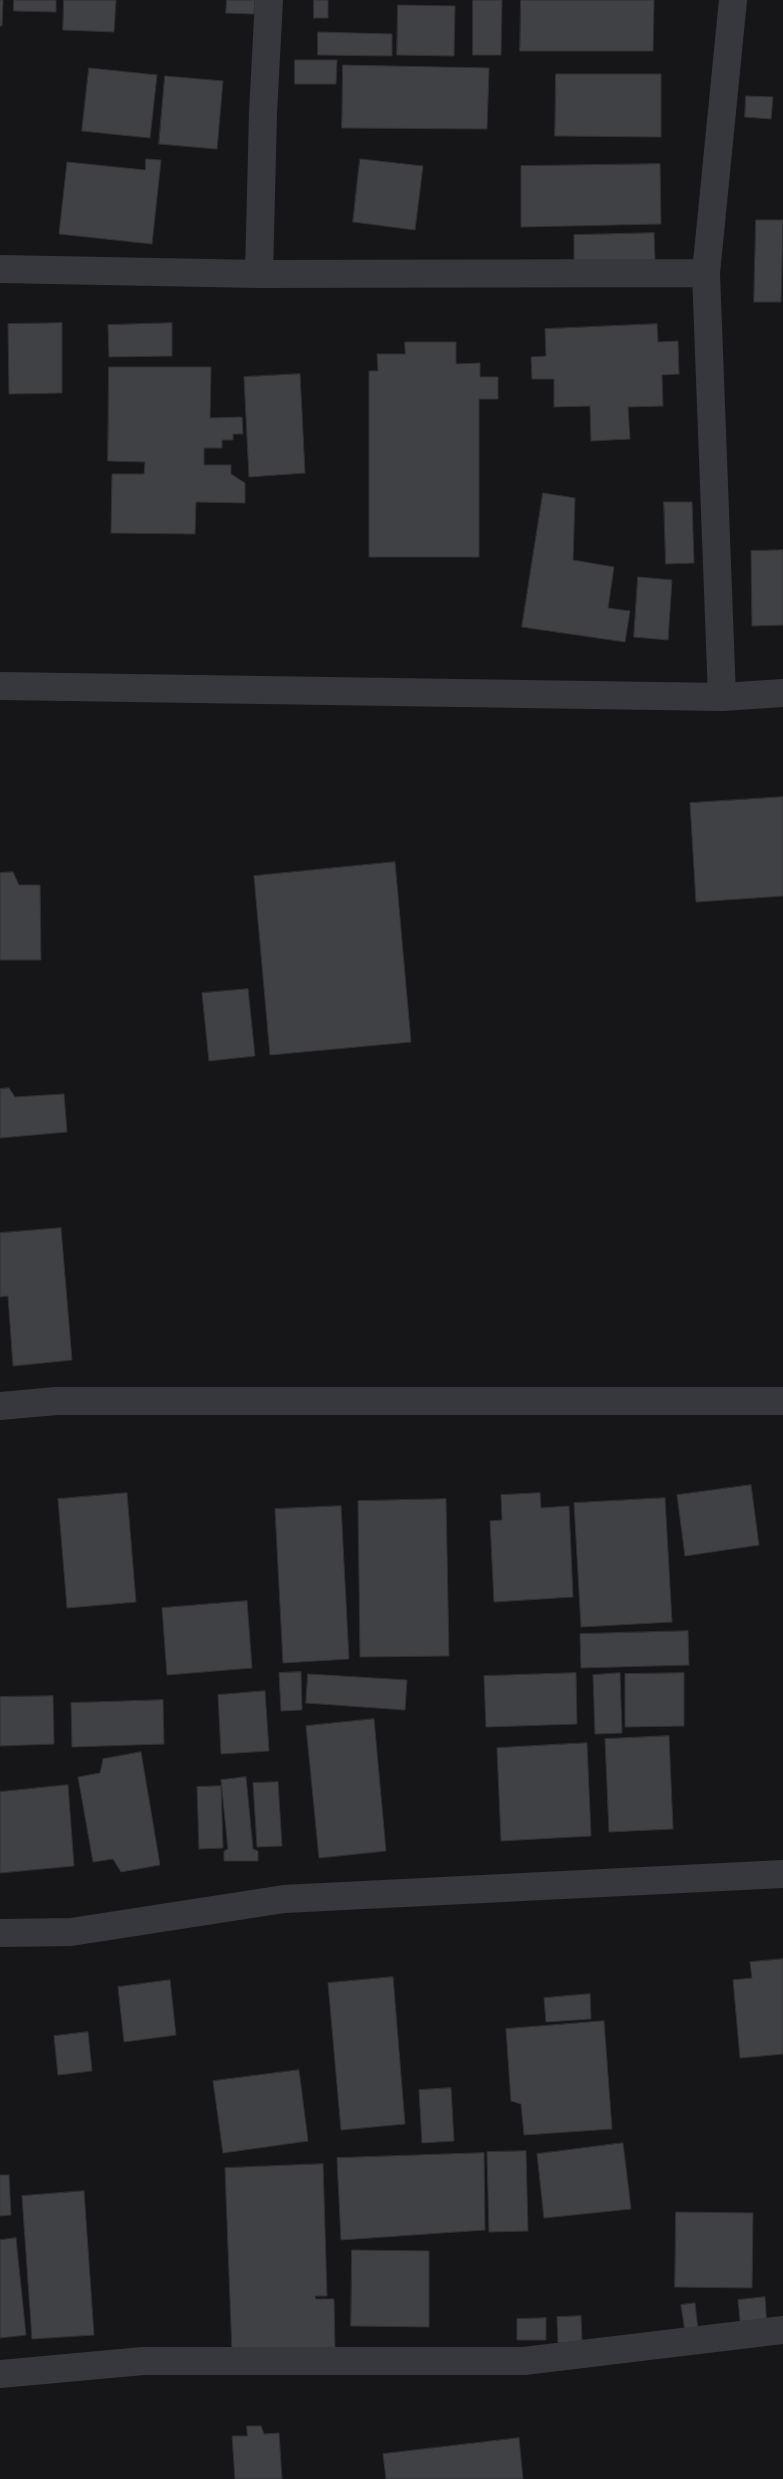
<!DOCTYPE html>
<style>
body{margin:0}
canvas{display:block;background:#161618}
</style>
<canvas width="783" height="2479"></canvas>
<script>
const ctx = document.querySelector('canvas').getContext('2d');
ctx.lineJoin = 'round';
function fillPath(path, color) { ctx.fillStyle = color; ctx.fill(path, 'evenodd'); }
function stroke(path, color, width, dash) { ctx.strokeStyle = color; ctx.lineWidth = width; ctx.lineCap = dash ? 'butt' : 'round'; ctx.setLineDash(dash || []); ctx.stroke(path); }
const building = new Path2D(`
 M0,0H3L2,26H0Z
 M14,0H56V12L14,11Z
 M64,0H116L114,32L63,30Z
 M227,0H255L254,14L226,13Z
 M314,0H328V18H314Z
 M473,0H502L501,55H473Z
 M521,0H654L653,51H520Z
 M398,5L455,6L454,56L397,55Z
 M318,32L392,34V56L318,55Z
 M295,60H337L336,84H295Z
 M343,65L489,68L487,129L342,128Z
 M89,68L157,75L150,138L82,131Z
 M556,74H661V137L555,136Z
 M165,76L223,81L217,149L159,144Z
 M746,96L773,97L771,119L745,117Z
 M146,159L161,160L152,244L59,234L67,162L145,170Z
 M360,159L423,166L415,230L353,222Z
 M660,164L661,224L521,227V166Z
 M756,220H783L781,302H754Z
 M654,233L655,260L574,261V235Z
 M62,323V393L9,394L8,324Z
 M172,323V356L109,357L108,325Z
 M657,324L658,342L678,341L679,374L662,375L663,406L628,407L630,439L591,441L590,406L554,407V379H532L531,357L546,356L545,329Z
 M405,342H456V364L480,363V377H498V399H479V557H369V371H378L377,354H405Z
 M109,367H211L210,418L242,417L243,434H233V440H222V448H204V465H231V474L245,483V503L196,502L195,534L111,533L112,474H144L145,462L108,461Z
 M300,374L305,473L249,477L244,377Z
 M543,493L575,498L573,560L614,567L608,608L630,611L625,642L522,627Z
 M664,502H692L694,563L666,564Z
 M783,550V625L752,626L751,551Z
 M638,577L672,580L668,640L634,637Z
 M783,797V896L696,902L690,803Z
 M395,862L411,1042L270,1055L254,876Z
 M13,872L19,885H40L41,960H0V873Z
 M248,989L255,1056L209,1061L202,993Z
 M9,1088L15,1097L64,1094L67,1132L0,1138V1089Z
 M61,1228L72,1360L13,1366L8,1296L0,1297V1233Z
 M751,1485L759,1545L685,1556L677,1495Z
 M127,1493L136,1602L67,1608L58,1499Z
 M540,1493L541,1508L569,1506L573,1597L494,1602L490,1521L502,1520L501,1495Z
 M665,1498L672,1622L581,1627L574,1503Z
 M446,1499L449,1656L360,1657L358,1501Z
 M341,1506L349,1659L283,1663L275,1509Z
 M247,1601L252,1668L167,1675L162,1608Z
 M688,1631L689,1665L581,1668L580,1634Z
 M301,1672L302,1710L281,1711L279,1673Z
 M576,1673L577,1724L486,1727L484,1676Z
 M620,1673L622,1733L595,1734L593,1675Z
 M684,1673V1726L625,1727V1674Z
 M308,1674L407,1680L405,1710L306,1703Z
 M265,1691L269,1751L221,1754L218,1695Z
 M53,1696L54,1744L0,1746V1697Z
 M163,1700L164,1744L72,1747L71,1703Z
 M374,1719L386,1851L319,1858L306,1726Z
 M669,1736L673,1829L609,1832L605,1739Z
 M587,1743L591,1836L501,1841L497,1748Z
 M141,1752L160,1865L121,1872L113,1859L93,1862L78,1777L100,1773L103,1759Z
 M246,1777L253,1849L258,1851V1861H224V1851L228,1849L221,1780Z
 M278,1782L282,1846L257,1847L253,1783Z
 M68,1785L74,1866L0,1873V1792Z
 M221,1786L223,1848L199,1849L197,1787Z
 M783,1959V2054L740,2058L733,1980L752,1978L750,1962Z
 M393,1977L405,2124L341,2130L328,1983Z
 M170,1980L176,2035L124,2042L118,1987Z
 M590,1994L591,2019L546,2022L544,1998Z
 M604,2021L612,2129L524,2135L521,2104L511,2101L506,2029Z
 M88,2032L92,2071L58,2075L54,2036Z
 M299,2070L308,2141L223,2153L213,2081Z
 M451,2088L454,2141L422,2143L419,2090Z
 M623,2143L631,2209L544,2218L537,2154Z
 M526,2151L528,2231L489,2232L487,2152Z
 M484,2153L485,2230L341,2240L337,2158Z
 M323,2164L327,2296H315L316,2299H334L335,2349L232,2353L225,2168Z
 M0,2175H9L11,2215L0,2216Z
 M84,2191L94,2335L32,2339L22,2196Z
 M676,2212L753,2213L752,2288L675,2287Z
 M16,2238L26,2335L0,2338V2240Z
 M352,2250L429,2251V2327L351,2326Z
 M765,2297L767,2328L741,2330L738,2300Z
 M695,2303L698,2330L685,2332L681,2305Z
 M581,2316L582,2341L558,2343L557,2317Z
 M546,2318V2340H517V2319Z
 M247,2426H261L264,2434L279,2433L282,2479H235L232,2436H247Z
 M519,2438L523,2479H386L383,2454Z`);
fillPath(building, '#404145');
stroke(building, '#303034', 1);
stroke(new Path2D(`
 M0,269L259,274L706,273
 M259,274L263,113L269,0
 M0,686L722,697L783,693
 M722,697L706,273L733,0
 M0,1406L56,1401H783
 M0,1933L71,1932L284,1899L783,1874
 M0,2374L143,2361H524L783,2330`), '#37383d', 28);
</script>
